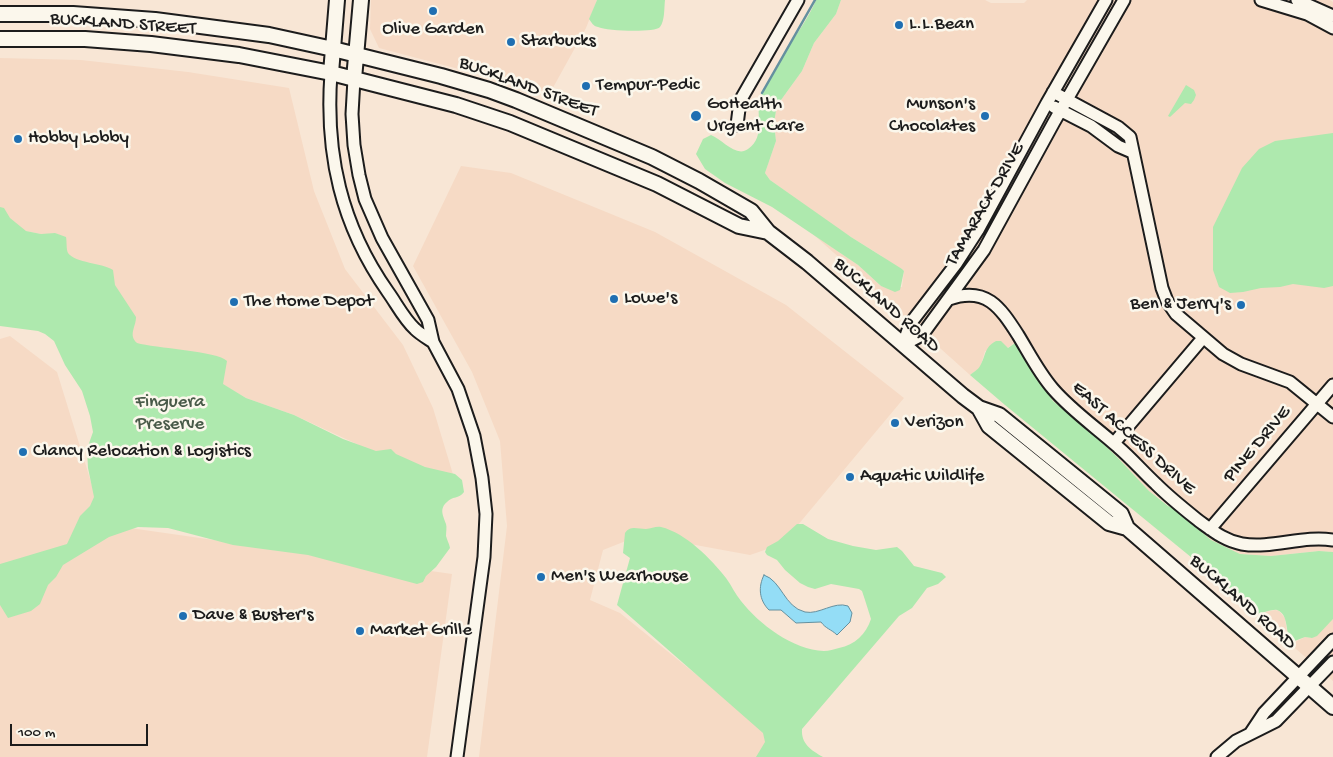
<!DOCTYPE html>
<style>
body{margin:0}
#map{position:relative;width:1333px;height:757px;overflow:hidden;background:#f8e6d5;font-family:"Gochi Hand",sans-serif}
canvas{display:block}
.scale{position:absolute;left:10px;top:724px;width:138px;height:22px;box-sizing:border-box;border:2px solid #1c1c1c;border-top:0;padding-left:6px;font-size:15px;line-height:18px;white-space:nowrap;color:#1c1c1c;-webkit-text-stroke:4px #fbf7ec;paint-order:stroke}
</style>
<div id="map">
<canvas width="1333" height="757"></canvas>
<div class="scale">100 m</div>
</div>
<script>
const ctx = document.querySelector('canvas').getContext('2d');
ctx.lineJoin = 'round';
function fillPath(path, color) { ctx.fillStyle = color; ctx.fill(path, 'evenodd'); }
function stroke(path, color, width, dash) { ctx.strokeStyle = color; ctx.lineWidth = width; ctx.lineCap = dash ? 'butt' : 'round'; ctx.setLineDash(dash || []); ctx.stroke(path); }
function write(font, color, halo, rows, align = 'center') {
  ctx.font = font + ' "Gochi Hand",sans-serif'; ctx.lineWidth = 5; ctx.setLineDash([]); ctx.textBaseline = 'middle'; ctx.strokeStyle = halo; ctx.fillStyle = color; for (const [text, x, y, turn = 0] of rows) {
    ctx.save(); ctx.translate(x, y); ctx.rotate((+turn || 0) * Math.PI / 180); ctx.textAlign = isNaN(turn) ? turn : align; if (halo) ctx.strokeText(text, 0, 0); ctx.fillText(text, 0, 0); ctx.restore();
  }
}
fillPath(new Path2D(`
 M371,0H597L586,28L550,93L379,48L370,29Z
 M841,0H985L991,3H1024L1027,0H1330L1333,2V552L1319,551L1271,556L1240,554L1210,540L1195,525L1149,491L1117,457L1089,430L1053,401L1015,343L1007,348L985,351L980,368L970,375L814,235L858,265L881,286L902,287L904,271L902,269L893,265L880,255L838,229L770,180L765,173L776,141L774,123L776,111L781,100L802,71L814,43L836,14Z
 M0,58L81,60L188,72L289,88L314,191L345,269L403,345L433,408L458,491L294,415L246,398L227,387L201,377L121,349L65,253L60,238L11,228L0,217Z
 M461,166L511,173L655,232L786,305L904,398L782,544L750,555L641,535L603,550L590,600L620,613L775,738L760,757H479L507,526L500,441L472,372L413,266Z
 M10,336L57,372L99,508L123,527L452,574L427,757H0V339Z
 M1243,603L1257,614L1275,610L1279,611L1285,618L1287,633L1295,642L1305,637L1312,638L1333,619V681Z`), '#f6dac5');
fillPath(new Path2D(`
 M597,0H665C664,8 665,20 660,27C655,33 606,31 598,27C593,26 592,23 589,19Z
 M816,0H841L836,14L814,43L802,71L781,100L776,111L774,123L776,141L765,173L770,180L851,237L902,269L904,271L900,290L895,292L881,286L858,265L772,207L725,183L705,169L696,154L703,139L711,135C722,139 736,158 748,149C767,136 754,113 761,96C765,86 771,78 776,69C781,62 784,53 789,46C799,30 809,17 816,0Z
 M1186,85L1194,90L1196,95L1194,100L1191,104L1185,103L1170,117L1168,116Z
 M1333,133V286L1324,288L1293,284L1280,287L1261,288L1243,292L1230,293L1219,287L1213,270V227L1242,168L1259,149L1275,141Z
 M0,207L4,208L10,218L26,231L41,234L55,233L66,237C67,241 66,249 68,253C75,263 103,263 113,270L115,285L136,317C136,327 128,335 137,343C154,348 218,351 227,361L223,384L246,398L294,415L343,439L376,451L391,449L396,454L425,467L455,474L462,480L464,492C459,499 452,496 447,502C439,509 443,515 446,524C447,527 446,532 446,536C447,540 449,543 450,548L436,567L426,576L423,582L417,584L308,555L233,545L168,528L138,527L109,537L63,565L56,577L48,585L40,604L31,611L8,618L0,605V564L67,544L80,516L90,506L94,497L88,468L87,449L93,432L90,416L82,391L65,365L54,341L45,334L38,331L0,326Z
 M996,341H1001L1008,348L1015,343L1053,401L1089,430L1117,457L1149,491L1168,506L1174,508L1211,540L1240,554L1271,556L1319,551L1333,552V619L1317,636L1312,638L1305,637L1292,642C1284,633 1290,615 1277,610C1273,609 1263,613 1257,614L1219,580L1005,405L970,375C973,372 978,370 980,366C986,356 984,347 996,341Z
 M797,524H803L828,539L853,546L876,550L897,547L902,551L914,566L942,573L946,577L938,584L927,588L912,608L899,616L802,729C801,744 811,750 823,757H756L765,742L763,733L617,605L630,558L623,553L625,533C630,525 638,529 646,529C651,529 656,526 661,527C686,533 711,559 726,578C732,586 735,594 741,601C759,624 793,650 824,651C829,651 834,649 839,648C855,645 866,634 871,619L865,600L862,591L859,589L831,584L815,589L808,587L800,583L785,570L777,560L767,555L765,552L767,547L778,541Z`), '#aee9ae');
const water = new Path2D(`
 M764,575C782,581 784,607 805,612C819,615 834,601 848,606L852,613L850,622L837,635C831,629 826,629 821,622L796,623L781,610H769C759,600 758,587 764,575Z`);
fillPath(water, '#94ddf6');
stroke(water, '#64909f', 1);
stroke(new Path2D(`
 M762,93L815,0`), '#64909f', 2.5);
const minor = new Path2D(`
 M1261,0L1307,14L1333,28
 M1297,0L1333,16
 M331,73C325,154 341,225 388,292C396,303 404,319 415,329C420,334 427,338 433,342
 M354,79L352,114L354,145L359,175L365,199L382,238L428,320L433,342L458,389L474,436L482,478L486,514L484,557L457,757
 M1053,92L1118,127L1130,137L1162,288L1167,301L1176,314L1223,354L1241,364L1290,382L1333,417
 M1054,107L1091,126L1118,146L1132,152
 M737,125L740,101L798,0
 M949,299C986,286 1000,307 1018,335C1029,353 1039,373 1053,389C1072,411 1097,428 1118,447C1132,459 1143,472 1156,484C1170,498 1184,509 1199,521C1213,531 1225,541 1242,544C1272,549 1303,535 1333,540
 M903,345L922,335L984,250L1054,122L1124,0
 M903,345L910,324L956,264L978,230L1047,103L1106,0
 M1114,443L1203,338
 M1210,529L1333,385
 M1250,734L1264,713L1333,640
 M1217,757L1236,741L1276,721L1333,662`);
const major = new Path2D(`
 M0,14H73L155,20L269,35L333,49L441,76L489,90L516,100L652,157L699,181L751,211L768,232L807,262L963,396L979,408L999,415L1121,514L1127,528
 M0,39H85L151,44L239,55L331,73L456,105L510,123L657,184L739,226L768,232
 M331,73L337,0
 M354,79L361,0
 M979,408L989,426L1109,523L1127,528L1333,707`);
stroke(minor, '#1c1c1c', 15);
stroke(major, '#1c1c1c', 18);
stroke(minor, '#fbf7ec', 11);
stroke(major, '#fbf7ec', 14);
for (const [x, y, r, color] of [
 [433,11,5,"#1f6fb2"],
 [899,25,5,"#1f6fb2"],
 [511,42,5,"#1f6fb2"],
 [586,86,5,"#1f6fb2"],
 [696,116,6,"#1f6fb2"],
 [985,116,5,"#1f6fb2"],
 [18,139,5,"#1f6fb2"],
 [614,299,5,"#1f6fb2"],
 [234,302,5,"#1f6fb2"],
 [1241,305,5,"#1f6fb2"],
 [895,423,5,"#1f6fb2"],
 [23,452,5,"#1f6fb2"],
 [850,477,5,"#1f6fb2"],
 [541,577,5,"#1f6fb2"],
 [183,616,5,"#1f6fb2"],
 [360,631,5,"#1f6fb2"]
]) { const dot = new Path2D(); dot.arc(x, y, r, 0, 2 * Math.PI); ctx.fillStyle = color; ctx.fill(dot); stroke(dot, '#fbf7ec', 2); }
write('19px', '#1c1c1c', '#fbf7ec', [
 ["BUCKLAND STREET",123,25,4],
 ["BUCKLAND STREET",528,88,20],
 ["TAMARACK DRIVE",986,205,-60],
 ["BUCKLAND ROAD",886,306,41],
 ["EAST ACCESS DRIVE",1133,439,42],
 ["PINE DRIVE",1258,445,-50],
 ["BUCKLAND ROAD",1242,603,41]
]);
write('19px', '#1c1c1c', '#fbf7ec', [
 ["L.L.Bean",909,25],
 ["Olive Garden",433,30,"center"],
 ["Starbucks",521,42],
 ["Tempur-Pedic",596,86],
 ["GoHealth",707,105],
 ["Urgent Care",707,127],
 ["Munson's",975,105,"right"],
 ["Chocolates",975,127,"right"],
 ["Hobby Lobby",28,139],
 ["Lowe's",624,299],
 ["The Home Depot",244,302],
 ["Ben & Jerry's",1231,305,"right"],
 ["Verizon",905,423],
 ["Clancy Relocation & Logistics",33,452],
 ["Aquatic Wildlife",860,477],
 ["Men's Wearhouse",551,577],
 ["Dave & Buster's",193,616],
 ["Market Grille",370,631]
], 'left');
write('19px', '#485a48', '#fbf7ec', [
 ["Finguera",170,403],
 ["Preserve",170,425]
]);
</script>
